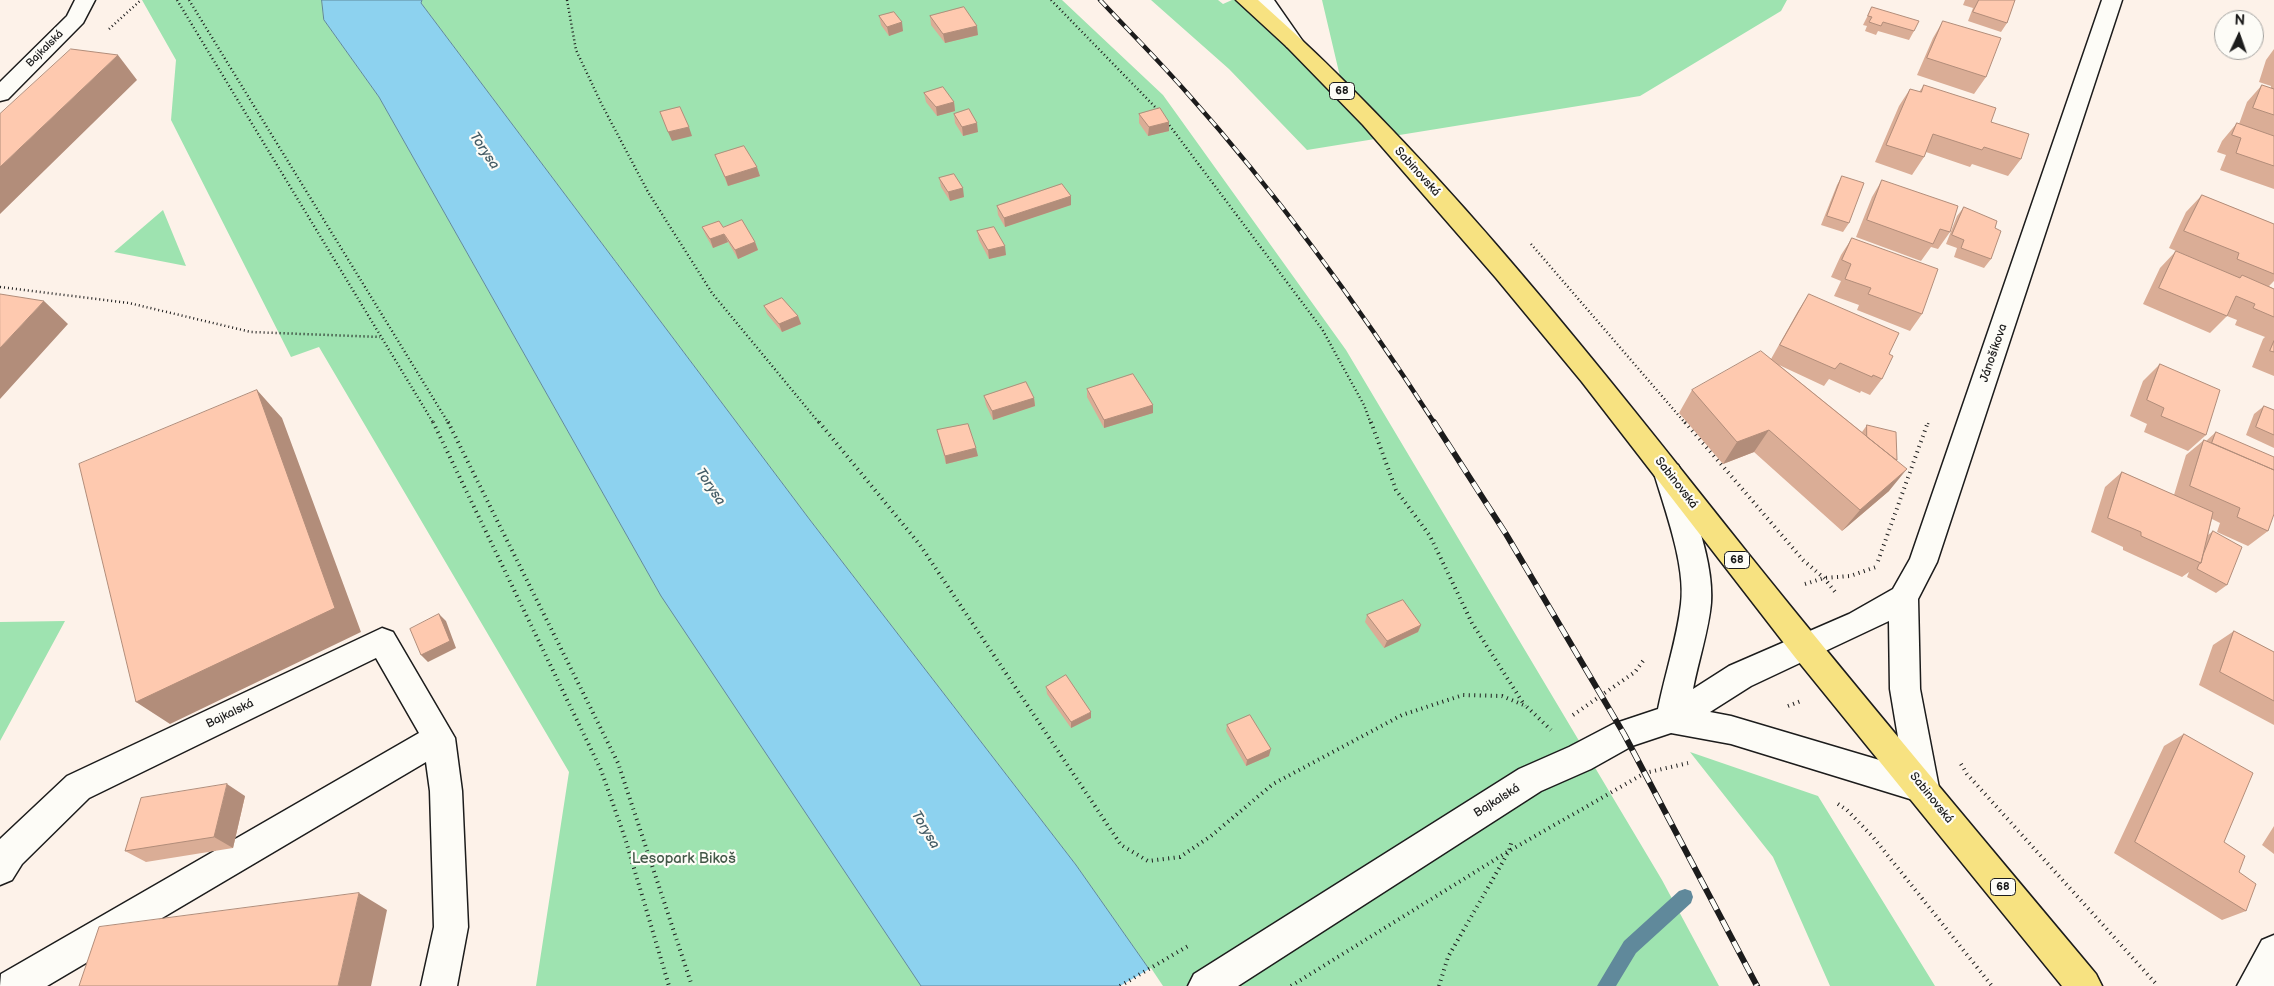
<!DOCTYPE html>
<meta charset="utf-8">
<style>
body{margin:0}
#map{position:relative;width:2274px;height:986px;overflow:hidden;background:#fdf2e9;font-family:"Balsamiq Sans",sans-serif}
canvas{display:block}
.north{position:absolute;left:2214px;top:10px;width:50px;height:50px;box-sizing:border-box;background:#fdfcf7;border:1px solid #a3a29f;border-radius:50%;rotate:3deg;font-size:14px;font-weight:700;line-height:20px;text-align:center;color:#1c1c1c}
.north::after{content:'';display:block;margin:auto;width:18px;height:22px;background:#1c1c1c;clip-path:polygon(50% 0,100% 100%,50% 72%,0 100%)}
</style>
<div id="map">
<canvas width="2274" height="986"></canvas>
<div class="north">N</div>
</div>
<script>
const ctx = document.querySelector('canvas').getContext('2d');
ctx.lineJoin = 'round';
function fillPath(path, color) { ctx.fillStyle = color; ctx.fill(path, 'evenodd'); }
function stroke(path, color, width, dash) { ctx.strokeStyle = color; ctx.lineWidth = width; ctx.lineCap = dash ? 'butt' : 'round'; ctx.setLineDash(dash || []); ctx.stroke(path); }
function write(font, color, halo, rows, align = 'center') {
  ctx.font = font + ' "Balsamiq Sans",sans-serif'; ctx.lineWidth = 4.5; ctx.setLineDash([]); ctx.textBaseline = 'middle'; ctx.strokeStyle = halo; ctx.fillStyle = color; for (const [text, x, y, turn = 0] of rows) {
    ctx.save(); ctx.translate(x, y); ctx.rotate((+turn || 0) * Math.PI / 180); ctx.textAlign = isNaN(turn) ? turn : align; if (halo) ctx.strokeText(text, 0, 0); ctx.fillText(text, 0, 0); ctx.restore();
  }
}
fillPath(new Path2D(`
 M142,0H322L324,20L379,97L661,596L921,986H536L569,772L319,347L291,357L171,120L176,60Z
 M422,0H1062L1163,95L1346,350L1662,880L1719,986H1161L1076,865L810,520L421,3Z
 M1151,0H1218L1223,4L1232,0H1239L1346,102L1322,0H1787L1781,11L1640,96L1307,150L1229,69Z
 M163,210L186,266L114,252Z
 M65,621L0,741V622Z
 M1690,752L1818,796L1935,986H1830L1773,857Z`), '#9ee3b0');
const water = new Path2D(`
 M322,0H422L421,3L810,520L1076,865L1161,986H921L661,596L379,97L324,20Z`);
fillPath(water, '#8dd2ef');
stroke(water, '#60899b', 1);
fillPath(new Path2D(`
 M1151,968L1163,986H1120Z`), '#fdf2e9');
fillPath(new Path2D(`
 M1685,889L1691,891L1693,897L1691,903L1636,953L1616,986H1597L1624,941L1679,891Z`), '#60899b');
const minor = new Path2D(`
 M75,0H95L83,23L8,99L0,101V82L67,16Z
 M1254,0H1274L1304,43L1301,47L1294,49L1287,47Z
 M2102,0H2122L1937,562L1918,599L1920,689L1939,788L1934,799L1923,803L1731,744L1671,733L1632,746L1591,769L1541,791L1238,986H1188L1194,974L1519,769L1569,747L1613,724L1658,709C1665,674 1677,639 1681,604C1686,566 1665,510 1654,473L1658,465L1668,462L1678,465L1682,473C1693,512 1714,562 1711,603C1709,629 1698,662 1693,689L1729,666L1849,614L1893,589L1910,559ZM1889,621L1890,689L1903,767L1731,716L1710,712L1751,686Z
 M382,628L393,632L455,738L462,791L468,927L457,986H421L434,927L430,791L426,762L47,986H0L1,974L419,733L376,658L89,798L22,864L12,880L0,885V839L67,776Z
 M2274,935V986H2237L2262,940Z`);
const major = new Path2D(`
 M1236,0H1258C1442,163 1597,364 1750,556C1863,697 1980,835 2096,974L2102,986H2062L1794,656L1582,382L1496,278L1363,125L1287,47Z`);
stroke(minor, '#1c1c1c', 3);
stroke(major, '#1c1c1c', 3);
stroke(new Path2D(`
 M177,0L434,424
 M189,0L449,424
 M567,0L576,50L602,105L648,192L712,293L820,424
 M1051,0L1159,111
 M109,29L141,0
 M1167,122L1322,329L1364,405L1371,424
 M1531,244L1686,424
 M0,287L129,303L251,332L380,337
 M1928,424L1929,421`), '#1c1c1c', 2.5, [1, 3]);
stroke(new Path2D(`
 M433,422L601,770L625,838L669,986
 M448,422L618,763L692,986
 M819,422L920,545L1121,845L1148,861L1180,857L1211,836L1273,784L1402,715L1463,695L1502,696L1526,706L1551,730
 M1371,422L1396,490L1430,536L1472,623L1525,706
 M1685,422L1803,560L1824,578L1836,593
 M1878,561L1928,422
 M1805,584L1824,578L1850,576L1876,567
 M1788,706L1801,701
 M1573,715L1635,672L1643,661
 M1961,764L1967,774L2158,986
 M1838,804L1847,810L1873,837L1992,986
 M1120,986L1188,946
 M1291,986L1509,851L1645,773L1688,763
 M1439,986L1448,957L1509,851L1512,840`), '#1c1c1c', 4, [1, 4.5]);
fillPath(minor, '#fdfcf7');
fillPath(major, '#f7e281');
const railFar1 = new Path2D(`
 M1100,0C1129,31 1160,62 1188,94C1279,196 1361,309 1435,424`);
const rail = new Path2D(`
 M1434,422L1506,534L1624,734L1757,986`);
stroke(railFar1, '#1c1c1c', 4.5);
stroke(rail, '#1c1c1c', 6);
stroke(railFar1, '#fdfcf7', 3, [9]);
stroke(rail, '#fdfcf7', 4.5, [12]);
fillPath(new Path2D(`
 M1965,0H2015L2007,23L2001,32L1968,21L1973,8L1963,5Z
 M1872,7L1914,31L1909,40L1878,31L1876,35L1865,31L1867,26L1863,25Z
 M879,16L903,31L889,36L881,25Z
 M930,16L978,35L945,43L931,25Z
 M1943,21L1986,77L1974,94L1917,75L1933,38Z
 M2274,49V189L2220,170L2226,155L2217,152L2222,141L2237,123L2239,124L2247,102L2262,85L2271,88V86L2259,82L2266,60Z
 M1924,85L1991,122L2021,159L2008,176L1972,164L1970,167L1926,152L1924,157L1912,175L1875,162L1899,106L1910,89L1919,92Z
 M924,93L954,102L955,111L937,116L926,102Z
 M954,114L978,132L963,136L955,123Z
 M1139,114L1169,122V131L1148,136L1139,123Z
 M715,155L760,176L728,186Z
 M1842,176L1849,223L1843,232L1821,225L1837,185Z
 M939,178L964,197L950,201L941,187Z
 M1882,180L1950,232L1938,249L1931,247L1921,261L1856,237L1872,197Z
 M2202,195L2274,224V281L2269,286L2274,289V376L2252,367L2263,339L2265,337L2235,325L2237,320L2227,316L2210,333L2143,304L2160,268L2176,251L2222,270L2169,248L2186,212Z
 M1071,205L1005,227L998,215L997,206Z
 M1964,207L1995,228L1991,259L1984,268L1954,257L1957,248L1946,244L1957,216Z
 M702,227H723L755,242L758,250L738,259L728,242L713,248L706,236Z
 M977,231L1006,255L989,259L979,240Z
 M1852,238L1922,314L1910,331L1857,310L1859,305L1834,296L1841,281L1831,277L1841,255Z
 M1809,294L1889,354L1882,379L1870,395L1861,391L1860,393L1829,379L1824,386L1779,365L1862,432L1867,425L1897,460L1889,491L1842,531L1754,452L1723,464L1679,413L1692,390L1771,359L1798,311Z
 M764,306L798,316L801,324L782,332L767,314Z
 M2160,364L2206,435L2188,451L2144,432L2147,424L2130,416L2143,381Z
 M1087,389L1153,405V413L1104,428L1087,397Z
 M984,396L1034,398L1035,406L993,420L986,405Z
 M2264,406L2274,410V448L2246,435L2254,414Z
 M937,430L978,456L946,464Z
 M2216,432L2268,531L2248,546L2217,532L2220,523L2212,519L2208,535L2213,531L2227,585L2216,593L2187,577L2189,572L2182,577L2123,550V547L2091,532L2105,487L2122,472L2174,495L2186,455L2204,440L2206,441Z
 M1367,615L1421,625L1418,632L1384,648L1365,622Z
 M2234,631L2274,652V725L2199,685L2213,645Z
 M1046,687L1091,712V718L1071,728L1047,694Z
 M1227,725L1269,756L1246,766L1226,731Z
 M2184,734L2224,842L2239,872L2246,911L2222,920L2114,853L2164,746Z
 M245,796L233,848L146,862L125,851Z
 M2274,826V854L2262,845Z`), '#daad96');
fillPath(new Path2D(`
 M902,22L903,31L889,36L887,27Z
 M977,26L978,35L945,43L943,34Z
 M118,55L137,80L0,214V167Z
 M954,102L955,111L937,116L936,107Z
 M1169,122V131L1148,136L1149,127Z
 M977,123L978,132L963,136L962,127Z
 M689,127L692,136L672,141L668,132Z
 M757,167L760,176L728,186L725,177Z
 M963,188L964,197L950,201L948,192Z
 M1071,196V205L1005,227L1004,218Z
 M724,234L728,242L713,248L710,239Z
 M755,242L758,250L738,259L735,250Z
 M1005,246L1006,255L989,259L988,250Z
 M44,301L68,324L0,399V348Z
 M798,316L801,324L782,332L779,324Z
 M257,390L282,418L361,632L170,724L136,702Z
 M1034,398L1035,406L993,420L992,411Z
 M1153,405V413L1104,428V420Z
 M1769,430L1754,452L1723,464L1737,442Z
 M976,448L978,456L946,464L945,456Z
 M1907,469L1889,491L1842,531L1860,510Z
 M439,614L446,621L456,648L428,662L421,655Z
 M1421,625L1418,632L1384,648L1387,641Z
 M1091,712V718L1071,728V722Z
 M1271,749L1269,756L1246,766L1247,760Z
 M227,784L245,796L233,848L214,837Z
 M359,893L387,910L371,986H338Z`), '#b28d7a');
const building = new Path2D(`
 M1979,0H2015L2007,23L1973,12Z
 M964,7L977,26L943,34L930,16Z
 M1872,7L1919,21L1914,31L1883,22L1881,26L1869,22L1872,17L1868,16Z
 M894,12L902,22L887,27L879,16Z
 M1943,21L2001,38L1986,77L1927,58Z
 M71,49L118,55L0,167V114Z
 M1924,85L1996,108L1991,122L2029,134L2021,159L1984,147L1982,150L1933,134L1924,157L1886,145L1910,89L1921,92Z
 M2262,85L2274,89V115L2253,108Z
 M943,87L954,102L936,107L924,93Z
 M680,107L689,127L668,132L660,112Z
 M1160,108L1169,122L1149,127L1139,114Z
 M969,109L977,123L962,127L954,114Z
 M2237,123L2274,136V166L2236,153L2241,138L2232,135Z
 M744,146L757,167L725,177L715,155Z
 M954,174L963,188L948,192L939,178Z
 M1842,176L1864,183L1849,223L1827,216Z
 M1882,180L1958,206L1950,232L1940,229L1933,244L1867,220Z
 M1062,184L1071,196L1004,218L997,206Z
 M2202,195L2274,224V274L2237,259L2239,253L2184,231Z
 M1964,207L1997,221L1995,228L2001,231L1991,259L1961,248L1964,240L1952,235Z
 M742,220L755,242L735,250L724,234L710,239L702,227L719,221L723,227Z
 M994,227L1005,246L988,250L977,231Z
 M1852,238L1938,269L1922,314L1868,294L1871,288L1845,279L1851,264L1842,260Z
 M2176,251L2240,278L2242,275L2274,289V317L2253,308L2255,304L2236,296L2227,316L2159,288Z
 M0,294L44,301L0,348Z
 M1809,294L1899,333L1889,354L1893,356L1882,379L1873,375L1872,377L1840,363L1835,369L1780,345Z
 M782,298L798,316L779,324L764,306Z
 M2274,341V352L2270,351Z
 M1761,351L1907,469L1860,510L1769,430L1737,442L1692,390Z
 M2160,364L2220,390L2206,435L2161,416L2164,408L2147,400Z
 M1133,374L1153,405L1104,420L1087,389Z
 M1026,382L1034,398L992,411L984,396Z
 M257,390L335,608L136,702L79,464Z
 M2264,406L2274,410V435L2256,427Z
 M968,424L976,448L945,456L937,430Z
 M1867,425L1896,432L1897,460L1895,459L1867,437Z
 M2216,432L2274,457V470L2212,443Z
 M2204,440L2274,470V514L2268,531L2237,517L2240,508L2190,486Z
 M2122,472L2213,512L2201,563L2141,536V532L2108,518Z
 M2213,531L2242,547L2227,585L2197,569L2199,564L2201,563L2203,555Z
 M1403,600L1421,625L1387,641L1367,615Z
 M439,614L450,641L421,655L410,629Z
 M2234,631L2274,652V701L2220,672Z
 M1066,675L1091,712L1071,722L1046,687Z
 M1250,715L1271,749L1247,760L1227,725Z
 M2184,734L2253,773L2224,842L2245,856L2239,872L2256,884L2246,911L2135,842Z
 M227,784L214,837L125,851L141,798Z
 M359,893L338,986H79L99,927Z`);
fillPath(building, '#fec9af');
stroke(building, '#b28d7a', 1);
write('11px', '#1c1c1c', '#fdfcf7', [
 ["Bajkalská",45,49,-45]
]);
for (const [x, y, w] of [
 [1342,91,25],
 [1737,560,25],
 [2003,887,25]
]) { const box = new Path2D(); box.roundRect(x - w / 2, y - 8.5, w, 17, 4); ctx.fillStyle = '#fdfcf7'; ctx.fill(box); stroke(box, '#1c1c1c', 1); }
write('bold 11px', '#1c1c1c', null, [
 ["68",1342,91],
 ["68",1737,560],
 ["68",2003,887]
]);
write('12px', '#1c1c1c', '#fdfcf7', [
 ["Sabinovská",1417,172,48],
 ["Jánošíkova",1994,353,-71],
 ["Sabinovská",1676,483,52],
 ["Bajkalská",230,714,-26],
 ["Sabinovská",1931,798,51],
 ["Bajkalská",1497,801,-32]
]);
write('italic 14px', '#445c66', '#fdfcf7', [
 ["Torysa",484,151,56],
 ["Torysa",710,487,56],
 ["Torysa",925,830,59]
]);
write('15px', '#435848', '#fdfcf7', [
 ["Lesopark Bikoš",684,859]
]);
</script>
